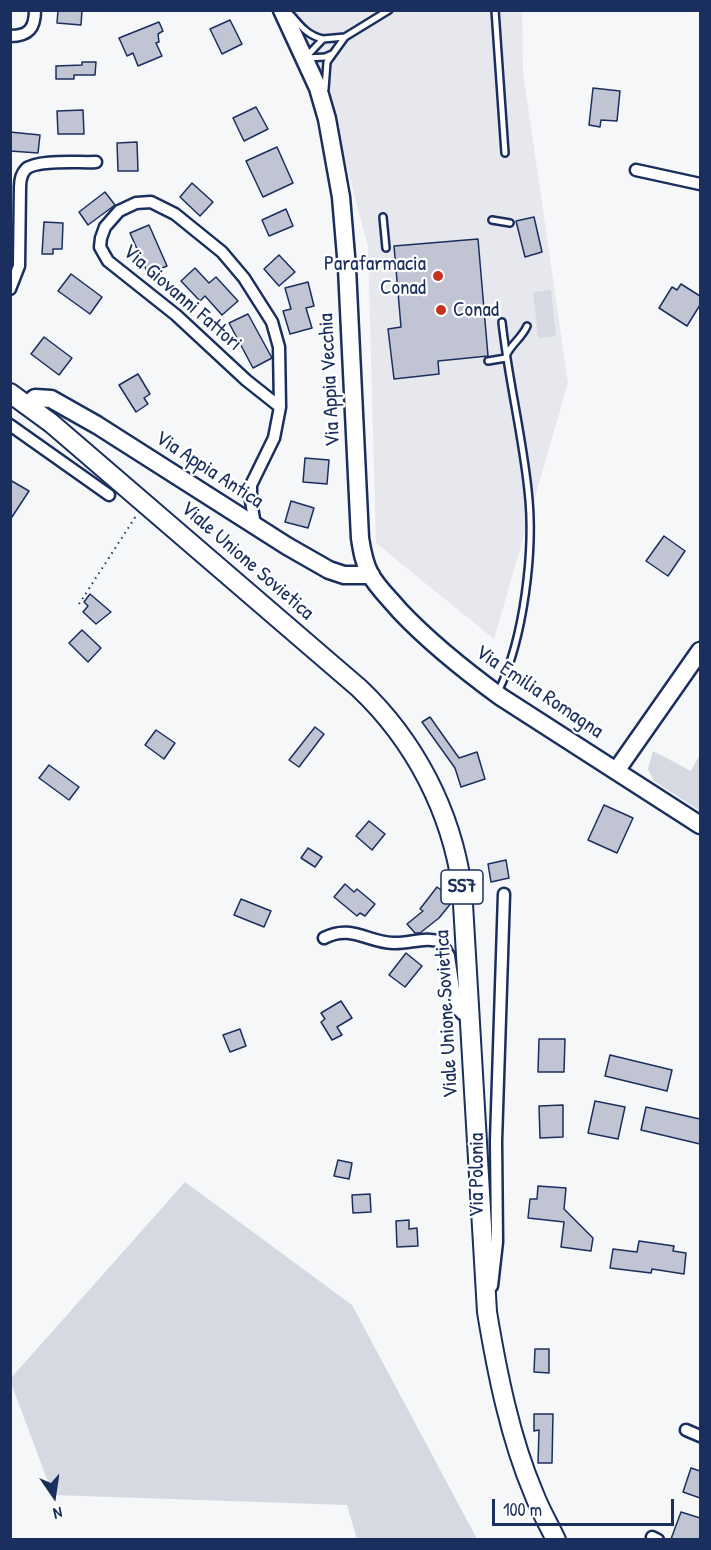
<!DOCTYPE html>
<style>
body{margin:0}
#map{position:relative;width:711px;height:1550px;overflow:hidden;background:#f6f7f9;font-family:"Patrick Hand",sans-serif}
canvas{display:block}
.frame{position:absolute;inset:0;border:12px solid #1b2f5e;pointer-events:none}
.north{position:absolute;left:24px;top:1466px;width:60px;height:60px;-webkit-text-stroke:4px #fff;paint-order:stroke;rotate:167deg;font-size:16px;font-weight:700;line-height:24px;text-align:center;color:#1b2f5e}
.north::after{content:'';display:block;margin:auto;width:21px;height:27px;background:#1b2f5e;clip-path:polygon(50% 0,100% 100%,50% 72%,0 100%)}
.scale{position:absolute;left:492px;top:1499px;width:182px;height:27px;box-sizing:border-box;border:3px solid #1b2f5e;border-top:0;padding-left:8px;font-size:18px;line-height:21px;white-space:nowrap;color:#1b2f5e;-webkit-text-stroke:4px #fff;paint-order:stroke}
</style>
<div id="map">
<canvas width="711" height="1550"></canvas>
<div class="frame"></div>
<div class="north">N</div>
<div class="scale">100 m</div>
</div>
<script>
const ctx = document.querySelector('canvas').getContext('2d');
ctx.lineJoin = 'round';
function fillPath(path, color) { ctx.fillStyle = color; ctx.fill(path, 'evenodd'); }
function stroke(path, color, width, dash) { ctx.strokeStyle = color; ctx.lineWidth = width; ctx.lineCap = dash ? 'butt' : 'round'; ctx.setLineDash(dash || []); ctx.stroke(path); }
function write(font, color, halo, rows, align = 'center') {
  ctx.font = font + ' "Patrick Hand",sans-serif'; ctx.lineWidth = 4.5; ctx.setLineDash([]); ctx.textBaseline = 'middle'; ctx.strokeStyle = halo; ctx.fillStyle = color; for (const [text, x, y, turn = 0] of rows) {
    ctx.save(); ctx.translate(x, y); ctx.rotate((+turn || 0) * Math.PI / 180); ctx.textAlign = isNaN(turn) ? turn : align; if (halo) ctx.strokeText(text, 0, 0); ctx.fillText(text, 0, 0); ctx.restore();
  }
}
fillPath(new Path2D(`
 M292,11H522L523,72L568,383L494,639L376,543L368,247L332,110L298,31Z`), '#e6e8ee');
fillPath(new Path2D(`
 M551,290L556,336L538,338L533,292Z
 M653,751L691,771L700,754V811L654,781L648,769Z
 M185,1182L352,1305L477,1539H357L347,1505L53,1495L11,1383V1378Z`), '#d6d9e2');
const building = new Path2D(`
 M58,10H82L81,25L57,23Z
 M230,20L242,44L222,54L210,29Z
 M159,22L163,31L158,34L159,42L156,43L162,56L138,66L133,53L127,56L119,38Z
 M82,62H96L95,75H74V79H56V66L82,65Z
 M593,88L620,91L617,121L601,120L600,127L589,125Z
 M256,107L268,129L244,141L233,118Z
 M83,110L84,134H58L57,111Z
 M10,132L40,135L38,153L10,151Z
 M137,142L138,171H118L117,143Z
 M277,147L293,183L263,197L246,161Z
 M192,183L213,202L200,216L180,197Z
 M105,192L115,205L88,225L79,212Z
 M286,209L293,226L269,236L262,220Z
 M534,217L542,252L525,257L516,221Z
 M44,222L63,223L62,249H53V254H42Z
 M149,225L167,266L148,274L130,233Z
 M478,239L488,356L438,361L439,374L394,379L388,329L401,327L394,246Z
 M279,255L295,272L279,286L264,269Z
 M195,268L209,283L216,277L238,301L222,315L205,296L200,301L181,281Z
 M71,274L102,297L90,314L58,291Z
 M308,282L314,306L306,308L312,328L290,334L283,311L291,309L285,288Z
 M681,284L700,296V305L687,326L659,308L672,287L677,290Z
 M248,314L272,358L253,368L229,323Z
 M44,337L72,358L59,375L31,354Z
 M138,374L150,394L144,398L148,404L136,412L119,385Z
 M305,458L329,460L327,484L303,482Z
 M10,480L29,491L10,520Z
 M291,501L314,508L308,528L285,522Z
 M664,536L685,551L668,576L646,561Z
 M90,594L111,612L96,624L83,612L88,606L84,602Z
 M82,630L101,648L88,662L69,643Z
 M430,717L459,758L477,752L485,779L461,787L455,768L422,722Z
 M315,727L324,734L299,767L289,760Z
 M156,730L175,743L164,759L145,745Z
 M49,765L79,787L69,800L39,778Z
 M604,805L633,818L617,853L588,840Z
 M369,821L385,834L372,850L356,836Z
 M308,848L322,857L315,867L301,858Z
 M506,860L509,878L491,882L488,864Z
 M345,884L354,892L357,889L375,904L365,916L360,913L357,916L334,897Z
 M437,887L451,898L452,902L439,918L420,933H415L407,924L423,911L420,909Z
 M241,899L271,911L264,927L234,915Z
 M406,953L422,966L405,987L389,975Z
 M341,1001L352,1018L337,1027L342,1035L332,1040L321,1022L325,1019L321,1013Z
 M240,1029L246,1046L230,1052L223,1035Z
 M539,1039H565L564,1072H538Z
 M610,1055L672,1070L667,1091L605,1076Z
 M595,1101L625,1107L618,1139L588,1133Z
 M563,1105V1137L540,1138L539,1106Z
 M646,1107L700,1119V1144L641,1130Z
 M338,1160L352,1163L349,1179L334,1176Z
 M538,1186L566,1188L564,1209L593,1238L591,1251L561,1247L564,1222L528,1218L530,1199H537Z
 M370,1194L371,1212L353,1213L352,1195Z
 M409,1220V1229L417,1228L418,1246L397,1247L396,1221Z
 M639,1241L674,1246L673,1251L686,1253L684,1274L652,1269L651,1273L610,1268L613,1249L637,1252Z
 M535,1349H549V1373L534,1372Z
 M534,1414H553L552,1463H538L539,1430L534,1431Z
 M691,1468L700,1471V1498L683,1492Z
 M681,1512L700,1518V1539H671Z`);
fillPath(building, '#c0c4d3');
stroke(building, '#1b2f5e', 1.5);
const lane = new Path2D(`
 M495,10L505,153
 M292,16C301,27 309,36 323,39
 M306,57L323,39L345,37L389,10
 M307,58L325,57L332,54
 M325,89L327,62L345,37
 M383,217L386,248
 M492,220L510,223
 M506,356C511,344 522,338 527,326
 M488,361L506,358
 M498,692C524,639 535,549 528,490C522,433 508,378 502,322`);
const street = new Path2D(`
 M10,36C29,36 35,28 35,10
 M636,170L700,184
 M10,289L19,266L20,187C20,180 21,174 26,169C37,159 80,163 96,162
 M10,425L109,495
 M255,525L251,501V485L274,438L280,407L279,347L272,322L244,278L222,252L175,214L151,202L136,203L119,211L105,227L101,238L100,247L108,261L176,315L246,380L280,407
 M324,938C351,924 367,942 393,943C409,944 426,936 441,942L449,956L457,1009L462,1014L470,1015
 M492,1286L497,1242L496,1141L504,894
 M686,1430L700,1436
 M652,1537L658,1540`);
const secondary = new Path2D(`
 M282,10L318,88L327,119L341,197L347,268L360,538C362,551 364,563 370,574C377,587 389,598 399,610C430,643 464,670 501,697L700,825
 M27,405L35,398L51,399L97,425L287,546L329,570L344,575H371
 M616,771L700,651`);
const primary = new Path2D(`
 M10,393L51,423L359,688C415,741 451,811 462,887L487,1312C497,1372 510,1438 534,1494C540,1510 549,1525 556,1540`);
stroke(lane, '#1b2f5e', 10);
stroke(street, '#1b2f5e', 15);
stroke(secondary, '#1b2f5e', 21);
stroke(primary, '#1b2f5e', 22);
stroke(new Path2D(`
 M79,604L136,516`), '#1b2f5e', 2, [1.5, 4.5]);
stroke(lane, '#fff', 5);
stroke(street, '#fff', 10);
stroke(secondary, '#fff', 16);
stroke(primary, '#fff', 18);
for (const [x, y, r, color] of [
 [438,276,6,"#c8321e"],
 [441,310,6,"#c8321e"]
]) { const dot = new Path2D(); dot.arc(x, y, r, 0, 2 * Math.PI); ctx.fillStyle = color; ctx.fill(dot); stroke(dot, '#fff', 2); }
for (const [x, y, w] of [
 [462,887,42]
]) { const box = new Path2D(); box.roundRect(x - w / 2, y - 17, w, 34, 4.5); ctx.fillStyle = '#fff'; ctx.fill(box); stroke(box, '#1b2f5e', 1.5); }
write('bold 20px', '#1b2f5e', null, [
 ["SS7",462,887]
]);
write('21px', '#1b2f5e', '#fff', [
 ["Parafarmacia",426,264],
 ["Conad",426,288],
 ["Conad",453,310,"left"]
], 'right');
write('21px', '#1b2f5e', '#fff', [
 ["Via Giovanni Fattori",182,298,41],
 ["Via Appia Vecchia",330,380,-93],
 ["Via Appia Antica",209,470,33],
 ["Viale Unione Sovietica",247,561,41],
 ["Via Emilia Romagna",539,692,34],
 ["Viale Unione Sovietica",447,1014,-93],
 ["Via Polonia",477,1175,-90]
]);
</script>
